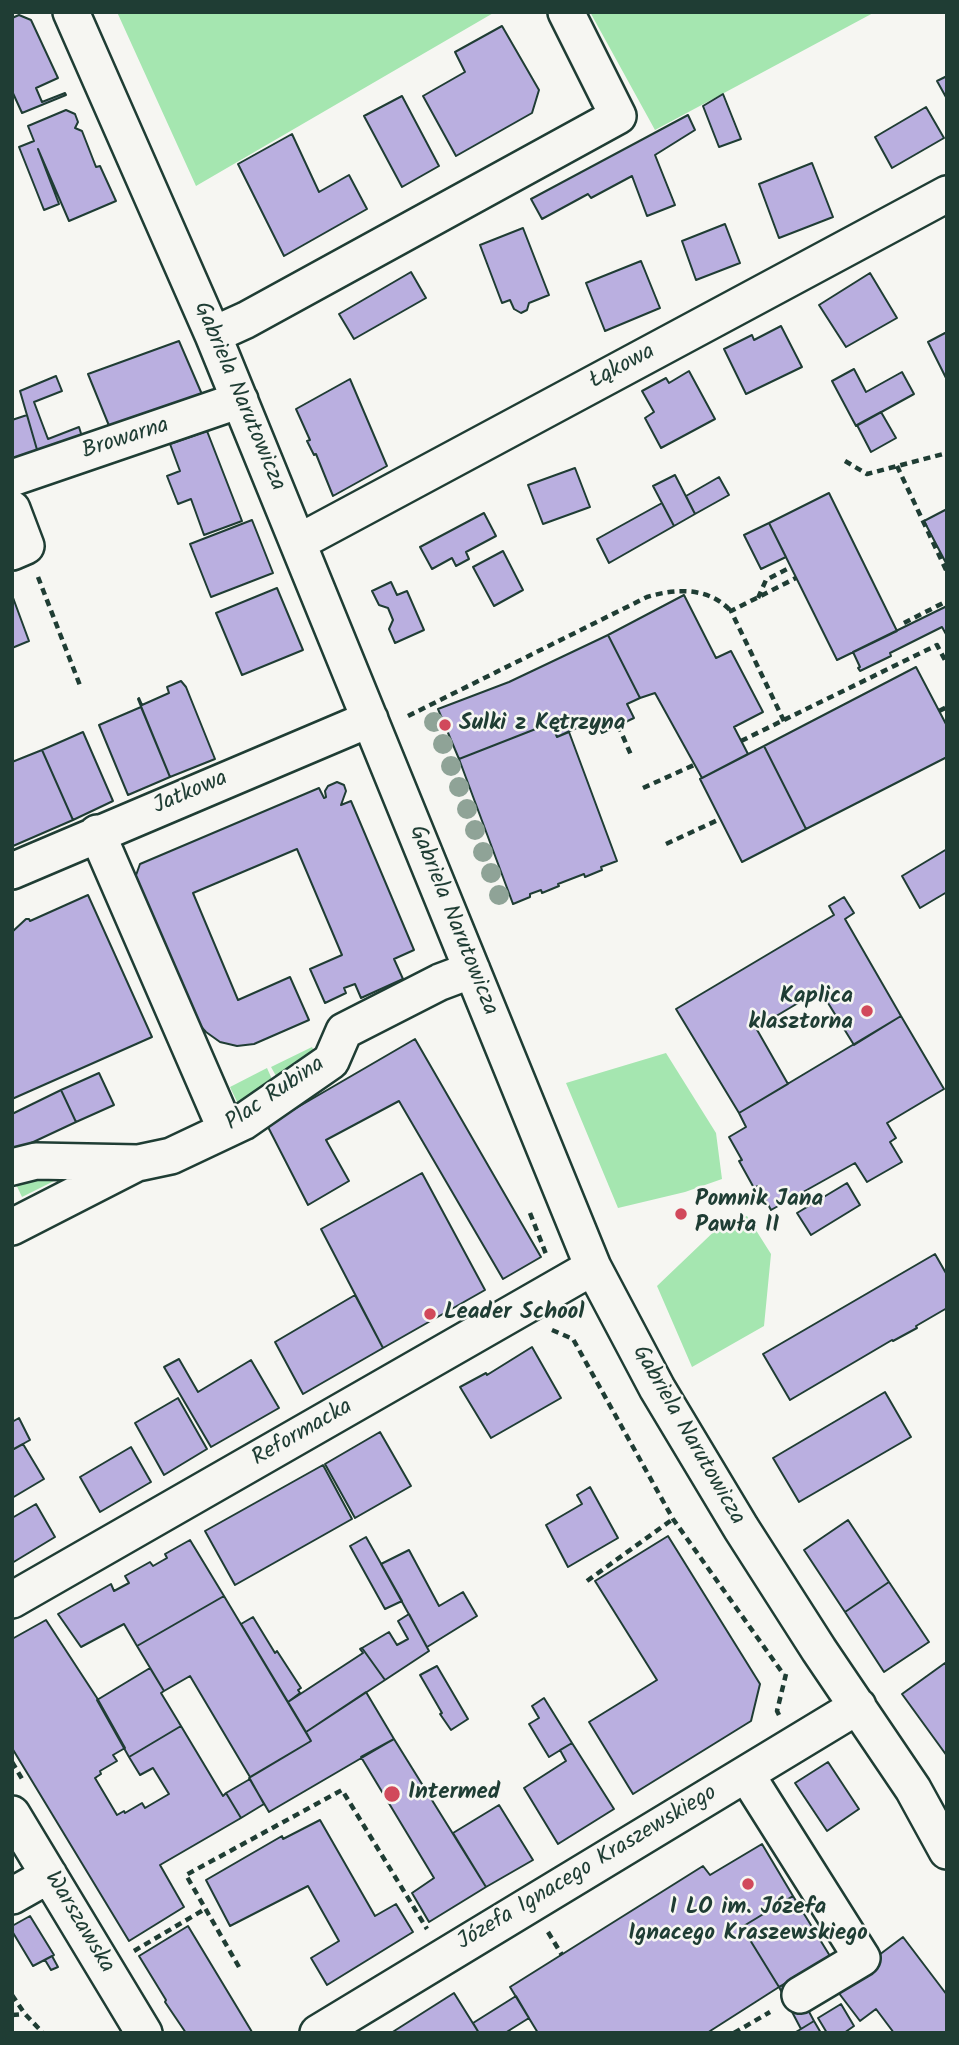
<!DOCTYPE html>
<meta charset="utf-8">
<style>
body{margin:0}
#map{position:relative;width:959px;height:2045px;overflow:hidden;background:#f6f6f2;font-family:Kalam,sans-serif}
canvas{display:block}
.frame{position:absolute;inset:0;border:14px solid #1f3d34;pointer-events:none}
</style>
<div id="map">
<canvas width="959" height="2045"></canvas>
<div class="frame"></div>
</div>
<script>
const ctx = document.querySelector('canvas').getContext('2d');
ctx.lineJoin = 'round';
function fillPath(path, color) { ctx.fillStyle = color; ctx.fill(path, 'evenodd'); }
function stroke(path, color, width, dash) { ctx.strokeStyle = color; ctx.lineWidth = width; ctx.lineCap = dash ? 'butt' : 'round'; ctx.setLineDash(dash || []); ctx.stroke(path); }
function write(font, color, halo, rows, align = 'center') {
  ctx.font = font + ' Kalam,sans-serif'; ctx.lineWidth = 5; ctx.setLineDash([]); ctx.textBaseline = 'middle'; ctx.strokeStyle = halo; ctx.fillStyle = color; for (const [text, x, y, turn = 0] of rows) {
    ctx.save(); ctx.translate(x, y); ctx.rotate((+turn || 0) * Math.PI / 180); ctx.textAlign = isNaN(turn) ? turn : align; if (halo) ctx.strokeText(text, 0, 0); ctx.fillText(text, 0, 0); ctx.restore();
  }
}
fillPath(new Path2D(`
 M117,12H495L196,186Z
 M590,12H875L655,130Z
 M312,1047L315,1053L280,1083L271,1067Z
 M666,1053L716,1133L722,1179L685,1192L618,1208L566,1083Z
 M267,1068L275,1086L240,1108L230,1087Z
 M74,1171L22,1197L13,1178Z
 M747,1216L771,1254L764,1326L692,1367L657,1286L724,1222Z`), '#a5e6b0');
const building = new Path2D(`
 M19,15L31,20L58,78L36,88L42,102L65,93L66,95L22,113L12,91V18Z
 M502,26L539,90L532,113L456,156L423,96L465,72L455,52Z
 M947,76V99L937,81Z
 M723,94L741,139L719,147L703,106Z
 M402,96L439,166L402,187L364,116Z
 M926,107L944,138L892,168L875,137Z
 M66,110L75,114L78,122L75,128L82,131L96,167L100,166L116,201L69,221L38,149L59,204L44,210L19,147L34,141L28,126Z
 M688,115L695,130L655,155L675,205L647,216L632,176L591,198L588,194L542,219L531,199Z
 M292,134L319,192L349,175L367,209L284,256L238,164Z
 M812,163L833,217L779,238L759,184Z
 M725,224L740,263L696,280L682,241Z
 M523,228L549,295L529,303L527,310L521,313L514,309L510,300L502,303L480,245Z
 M641,261L660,308L605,331L586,283Z
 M411,272L426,298L354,339L339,314Z
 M870,273L897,318L846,347L819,305Z
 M781,326L802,367L746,394L724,349L752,335L754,340Z
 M945,333L947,336L946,378L928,342Z
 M179,341L204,399L112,433L88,374Z
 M854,369L866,392L902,372L914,394L856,426L832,381Z
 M689,371L715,419L661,448L645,418L654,412L642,391L666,378L669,383Z
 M56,376L62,391L34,402L48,439L79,427L84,443L40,460L20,391Z
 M350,379L387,466L333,496L316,454L314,455L307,441L310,440L296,409Z
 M881,412L896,438L871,452L857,425Z
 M27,415L40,460L12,469V420Z
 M207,431L242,521L204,535L191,499L178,504L167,476L180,471L170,444Z
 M575,468L590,507L543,524L528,485Z
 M675,475L695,514L674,526L653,486Z
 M719,477L729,495L695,514L686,496Z
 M829,493L897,631L837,660L769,523Z
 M662,503L674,526L609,563L597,539Z
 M947,509V565L924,521Z
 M484,513L496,536L466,552L469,559L456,566L452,558L432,569L420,547Z
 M252,520L273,573L211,597L190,544Z
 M769,523L786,557L761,569L744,535Z
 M503,551L523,590L494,606L473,567Z
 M391,582L397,595L407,591L424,630L395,643L389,629L393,620L388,608L379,605L372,591Z
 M277,588L303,650L242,675L216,613Z
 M12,595L29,641L12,648Z
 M684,595L716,658L731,651L763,712L734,727L748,754L702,778L655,693L640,698L608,635Z
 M947,606V636L942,627L890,653L891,656L860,671L858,668L860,667L853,652Z
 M608,635L640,698L627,704L634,718L602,733L596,719L557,737L551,723L459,759L438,709L509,682Z
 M916,667L947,726V757L806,829L764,746Z
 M181,681L186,687L215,759L170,777L138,699L139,698L142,705L169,693L167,687Z
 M141,707L170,777L128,795L99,725Z
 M551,723L557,737L569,732L617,861L601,867L602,870L585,877L584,874L558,884L559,886L542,893L541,890L530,894V897L513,904L459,759Z
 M83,732L113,801L73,820L42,750Z
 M764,746L806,829L742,862L700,779Z
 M42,750L73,820L13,846L12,762Z
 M337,782L344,785L346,791L341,805L351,801L414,950L394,959L403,979L361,998L355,984L344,988L346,993L325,1003L310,969L342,955L297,849L193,893L238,1000L290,977L309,1020L254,1044L237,1046L220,1042L206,1032L194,1019L135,878L140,864L319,788L324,798L326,797L325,791L328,786Z
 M947,849V892L920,908L902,876Z
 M88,895L152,1037L12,1099V932L26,919H29L30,921Z
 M844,897L854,913L845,919L901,1016L854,1045L820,990L756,1028L788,1084L739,1113L676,1009L834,915L829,906Z
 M901,1016L944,1089L887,1123L896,1138L890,1142L902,1162L867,1182L855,1163L771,1210L758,1186L754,1188L739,1161L742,1160L729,1137L746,1127L739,1113Z
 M415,1039L541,1257L503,1279L399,1101L326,1140L349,1181L308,1205L267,1125Z
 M99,1073L114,1105L76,1122L61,1090Z
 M61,1090L76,1122L12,1152V1114Z
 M422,1173L485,1290L383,1348L321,1229Z
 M847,1183L860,1205L811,1235L797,1213Z
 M935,1254L947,1275V1308L916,1326L917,1328L893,1341L892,1340L790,1400L763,1354Z
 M355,1295L383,1348L303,1394L275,1342Z
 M532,1347L561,1398L491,1438L460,1387L486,1373L487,1375Z
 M179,1359L198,1392L251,1360L279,1408L211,1447L164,1367Z
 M885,1392L911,1437L799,1502L773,1458Z
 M178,1398L207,1449L164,1475L135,1423Z
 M19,1418L30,1440L12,1450V1422Z
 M380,1432L411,1486L355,1518L325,1464Z
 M23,1444L44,1479L12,1498V1450Z
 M131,1447L151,1482L100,1512L80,1477Z
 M323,1465L352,1519L235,1585L205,1531Z
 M590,1487L618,1538L568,1567L546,1525L582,1504L577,1495Z
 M36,1504L55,1537L12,1563V1518Z
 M848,1520L889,1582L845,1612L804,1550Z
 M668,1536L760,1684L751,1721L633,1794L589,1722L657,1680L595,1581Z
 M366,1537L402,1601L385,1609L350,1546Z
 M190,1540L224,1596L137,1646L124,1624L81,1647L58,1614L111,1584L114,1591L129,1583L125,1576L150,1562L153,1566L167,1558L165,1554Z
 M409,1550L439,1606L463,1592L477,1616L427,1647L381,1564Z
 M889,1582L929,1642L884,1672L845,1612Z
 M224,1596L311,1741L250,1777L190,1676L164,1691L137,1646Z
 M409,1614L429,1651L385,1680L362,1648L389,1632L397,1645L408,1639L398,1621Z
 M253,1617L275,1653L277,1651L301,1688L298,1690L300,1693L288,1702L241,1624Z
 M46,1620L97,1698L125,1748L113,1755L117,1761L100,1771L101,1774L95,1778L117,1815L124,1811L125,1813L142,1803L145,1808L169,1794L153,1768L140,1775L129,1757L181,1726L223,1796L226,1793L241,1818L160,1865L184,1907L129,1941L12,1748V1639Z
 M362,1648L385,1680L306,1732L288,1702L363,1653L360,1649Z
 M945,1663L947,1666V1756L902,1694Z
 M437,1666L468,1719L451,1730L440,1714L442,1713L420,1675Z
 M150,1668L164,1691L161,1693L181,1726L129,1757L97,1700Z
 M366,1692L394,1739L269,1812L249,1778L311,1741L306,1732Z
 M544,1698L572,1743L549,1757L529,1724L539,1718L532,1706Z
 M394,1739L486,1887L429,1922L412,1893L434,1878L361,1757Z
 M572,1743L614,1809L558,1844L524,1788L566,1761L560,1750Z
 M828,1762L859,1809L827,1831L795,1783Z
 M250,1779L264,1804L241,1818L226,1793Z
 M499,1805L533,1860L486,1887L453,1833Z
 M320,1820L375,1916L396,1904L413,1932L327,1985L311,1958L339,1941L308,1886L230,1926L206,1880L282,1836L283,1839Z
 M762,1844L793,1896L742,1927L779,1987L707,2033H538L510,1987L703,1866L710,1875Z
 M793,1896L830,1956L779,1987L742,1927Z
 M30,1916L54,1955L33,1966L12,1931V1926Z
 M188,1926L252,2032L251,2033H186L165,2002L166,2000L139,1956Z
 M903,1937L947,1995V2033H894L876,2009L860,2021L835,1988Z
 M52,1956L58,1967L51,1970L45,1960Z
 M792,1980L814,2021L801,2029L779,1987Z
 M454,1993L479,2033H391Z
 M516,1996L529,2018L505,2033H479L473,2023Z
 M841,2004L854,2026L844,2033H827L818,2018Z
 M814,2021L821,2033H794L801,2029Z`);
fillPath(building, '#baafe0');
stroke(building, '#1f3d34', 2);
const minor = new Path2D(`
 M71,12L213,335L593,1267L657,1388L741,1528L819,1650L913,1789L947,1851
 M213,335L246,320L618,116L566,12
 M12,478L240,400
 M12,509L26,546L12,552
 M299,542L947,194
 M97,833L226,1130
 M12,871L370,719
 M12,1167L36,1161L138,1163L171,1156L243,1122L331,1061L344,1031L440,982L472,970
 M12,1227L137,1163
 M12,1600L593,1267
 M746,1774L862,1958L800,1995
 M12,1814L144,2033
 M12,1896L49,1875
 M318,2033L858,1706`);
stroke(minor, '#1f3d34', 40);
stroke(new Path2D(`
 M845,461L867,474L947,453
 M897,466L947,572
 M38,577L81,688
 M758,598L766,580L791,567
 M904,623L947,601
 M939,711L947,707
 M408,716L647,597C677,588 708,587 731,611
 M784,721L731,611L796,578
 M618,725L631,755
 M741,741L937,645L947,664
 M643,788L694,765
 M666,844L720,819
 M530,1213L546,1254
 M552,1330L573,1339L673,1519L784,1675
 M587,1581L673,1519
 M779,1715L777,1711L786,1674
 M12,1762L24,1782
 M548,1932L562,1955
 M134,1951L205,1909
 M239,1967L186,1875L342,1790L427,1929
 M12,1995L25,2014L43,2033
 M12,2015L24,2014
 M508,2031L509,2033
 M734,2033L770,2012`), '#1f3d34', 4.5, [7, 5]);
stroke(minor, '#f6f6f2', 35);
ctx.fillStyle = '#8fa397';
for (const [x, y] of [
 [434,722],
 [443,744],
 [451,766],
 [459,787],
 [467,809],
 [475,830],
 [483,852],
 [491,873],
 [499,895]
]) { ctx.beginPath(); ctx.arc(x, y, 10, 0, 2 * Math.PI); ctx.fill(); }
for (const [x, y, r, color] of [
 [445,725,7,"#d1495b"],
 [867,1011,7,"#d1495b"],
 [681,1214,7,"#d1495b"],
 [430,1314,7,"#d1495b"],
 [392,1794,9,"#d1495b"],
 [748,1884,7,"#d1495b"]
]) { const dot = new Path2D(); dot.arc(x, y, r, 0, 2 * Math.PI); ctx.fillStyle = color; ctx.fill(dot); stroke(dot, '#f6f6f2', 2.5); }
write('23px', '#1f3d34', '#f6f6f2', [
 ["Łąkowa",623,368,-28],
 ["Gabriela Narutowicza",238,397,67],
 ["Browarna",126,440,-18],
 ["Jatkowa",191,794,-23],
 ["Gabriela Narutowicza",452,921,68],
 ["Plac Rubina",276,1095,-34],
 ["Reformacka",303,1434,-30],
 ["Gabriela Narutowicza",687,1436,60],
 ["Józefa Ignacego Kraszewskiego",588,1869,-31],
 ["Warszawska",78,1923,59]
]);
write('bold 23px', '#1f3d34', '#f6f6f2', [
 ["Sulki z Kętrzyna",459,725],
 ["Kaplica",853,998,"right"],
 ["klasztorna",853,1024,"right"],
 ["Pomnik Jana",695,1201],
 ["Pawła II",695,1227],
 ["Leader School",444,1314],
 ["Intermed",408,1794],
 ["I LO im. Józefa",748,1909,"center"],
 ["Ignacego Kraszewskiego",748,1935,"center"]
], 'left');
</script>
